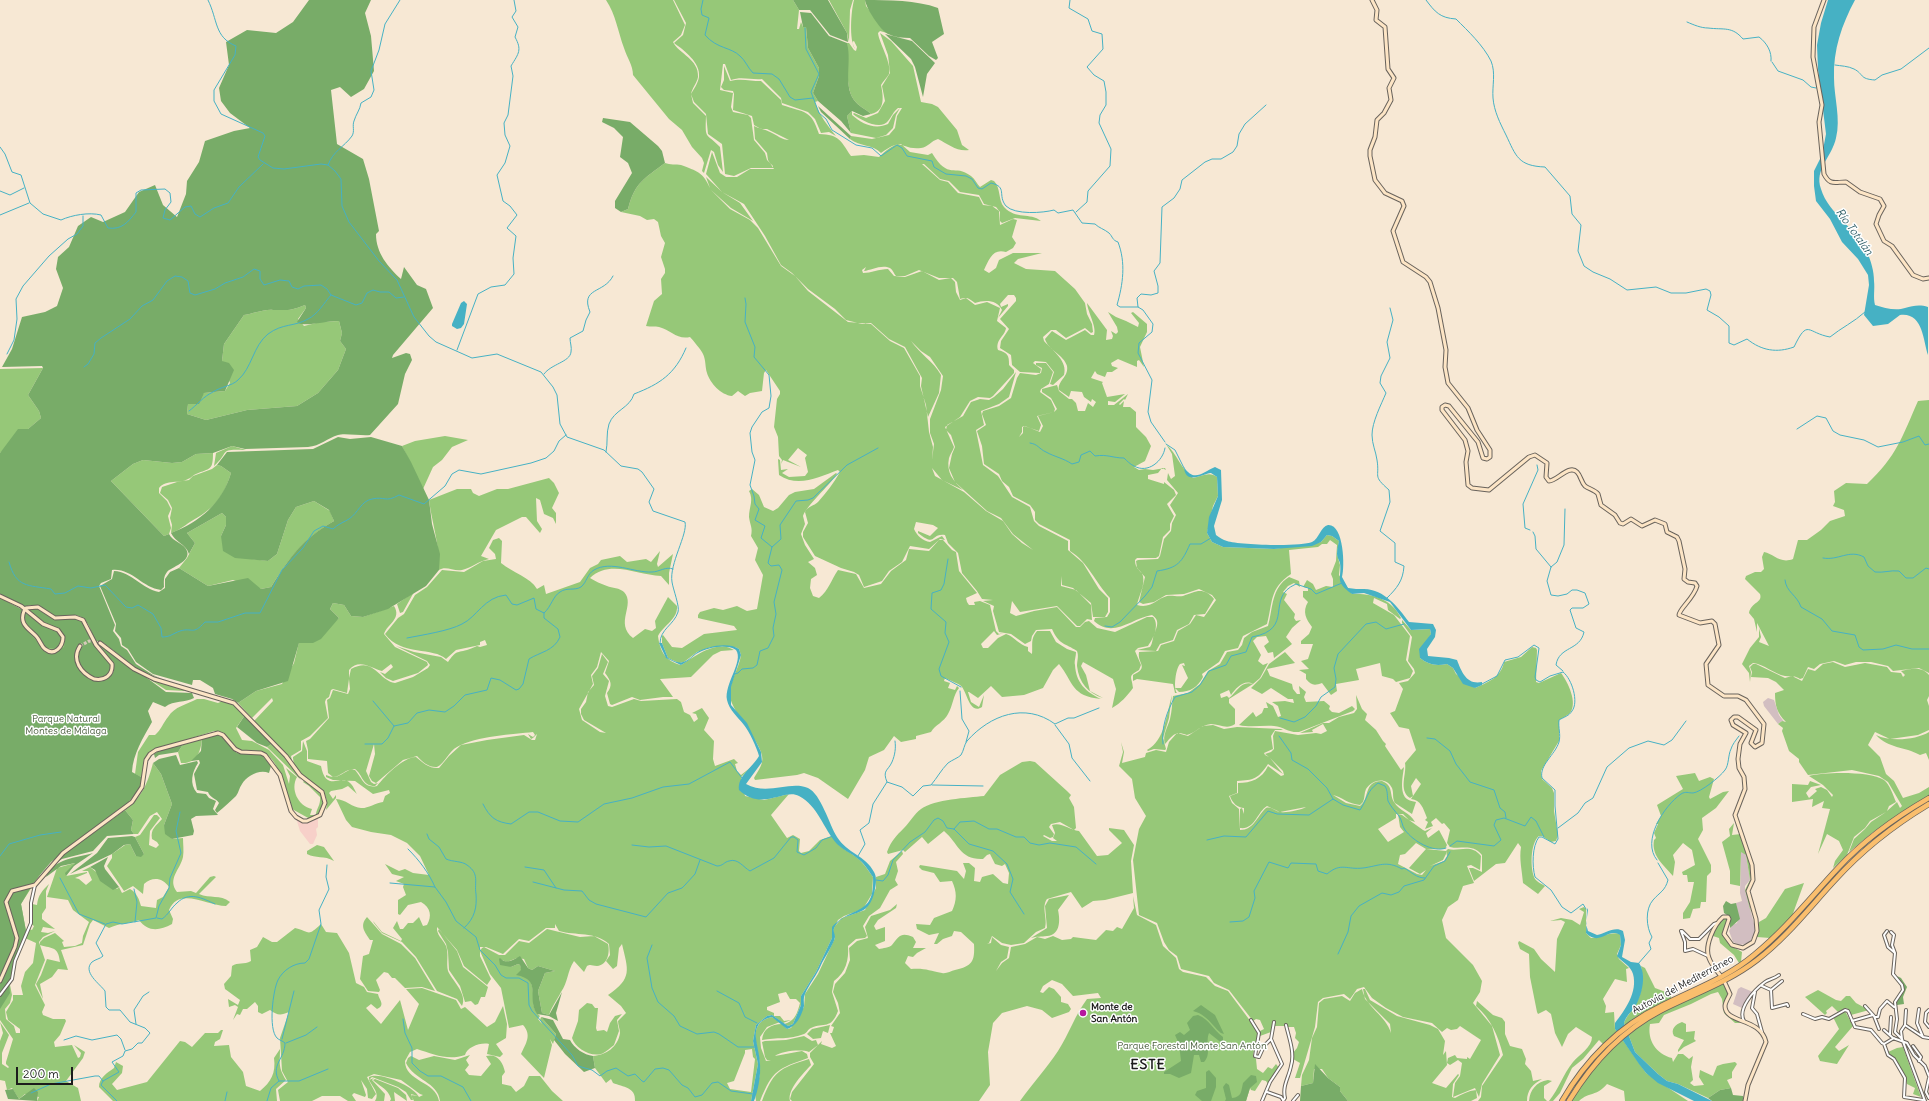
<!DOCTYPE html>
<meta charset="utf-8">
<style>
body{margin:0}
#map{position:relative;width:1929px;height:1101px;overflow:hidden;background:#f7e8d4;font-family:Delius,sans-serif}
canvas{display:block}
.scale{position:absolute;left:16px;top:1067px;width:57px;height:18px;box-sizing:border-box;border:2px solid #1c1c1c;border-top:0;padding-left:5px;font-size:12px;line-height:14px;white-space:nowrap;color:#1c1c1c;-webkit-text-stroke:3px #fff;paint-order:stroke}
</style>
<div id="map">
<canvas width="1929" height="1101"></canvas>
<div class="scale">200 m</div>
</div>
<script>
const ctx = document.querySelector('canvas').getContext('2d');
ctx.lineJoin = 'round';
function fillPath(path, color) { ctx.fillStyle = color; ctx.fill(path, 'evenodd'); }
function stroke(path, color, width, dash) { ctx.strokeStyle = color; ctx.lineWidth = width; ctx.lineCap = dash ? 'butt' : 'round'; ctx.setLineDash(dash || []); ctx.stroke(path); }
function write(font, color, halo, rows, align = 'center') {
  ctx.font = font + ' Delius,sans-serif'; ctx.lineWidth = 3; ctx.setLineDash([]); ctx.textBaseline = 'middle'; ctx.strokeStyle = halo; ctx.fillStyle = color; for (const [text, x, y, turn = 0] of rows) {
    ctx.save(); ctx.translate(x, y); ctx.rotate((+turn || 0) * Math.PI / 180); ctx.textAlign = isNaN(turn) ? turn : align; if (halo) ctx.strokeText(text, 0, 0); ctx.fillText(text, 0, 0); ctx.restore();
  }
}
fillPath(new Path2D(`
 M296,818L307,822L318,818V827L316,829L317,835L313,844H310L300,831Z`), '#f7d0c9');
fillPath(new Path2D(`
 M1768,698L1774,700L1779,715L1785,723L1782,721L1778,724L1764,706L1763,702Z
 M1741,851L1746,855L1750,880L1745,886V890L1756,931L1749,943L1740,945L1733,942L1729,931L1732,925L1737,923L1738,919L1736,903L1742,901L1740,893Z
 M1741,987L1753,992L1742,1008L1733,1004L1738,989Z`), '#d2bec1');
fillPath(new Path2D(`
 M606,0H673L685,25L681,35L673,42C679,54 699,59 698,77C697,83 692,88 691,94C694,89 698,83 699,77C701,63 684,50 674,43L683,35L686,23L674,0H793L799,10L797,29H799L801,22L803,27H806L808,48L819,68V76L813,93L818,101L815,102C819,115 828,126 836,136L829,132L821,133L815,119L808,112L782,103L781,98L762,79C751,80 741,76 731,80L725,64H723L720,90L733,93L731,107L733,112L748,115L751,118L754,140L765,153L767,160L773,166V168H751L734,176L725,174L722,144L708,134L706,114L694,102L691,94L693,103L706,116C705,141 706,132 720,147L723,172L718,165L714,152L711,150L704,173L702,171L704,163L702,158L692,147L682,130L669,119L633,75C633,65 627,58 624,48C618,32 616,15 606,0Z
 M829,0H853L850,10L849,42L847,33Z
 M854,0H865L866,6L887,33L880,31L878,33C879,43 892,63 889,74C887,78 883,81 881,85C883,95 886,111 871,114C866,109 858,106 854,100C845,88 848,59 847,43H849L854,50L856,51L857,47L854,41L852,42L855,49C849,40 851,11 854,0Z
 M880,33L891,41L913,66L921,102L932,104L938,107L957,130L962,145L969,150C957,152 948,144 938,139C931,141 928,147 921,148C899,150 904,136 881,153C873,144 860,147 850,139L851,136L872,139L889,135L895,128L897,116L902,108H898C893,112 892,116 888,121C881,131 860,120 853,114L854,113L866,118L878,113L885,101L882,86L890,73L888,55Z
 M724,66L730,81C741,78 750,81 761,81L781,100L782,105C805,113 811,109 819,134C840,135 840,140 851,156L864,155L879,157C886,151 891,145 901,144L910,152L928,155L932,153C949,181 954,163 971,176C975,179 977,184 980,187L991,180L994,181C1001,188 998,200 1004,207C1016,220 1030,212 1041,221L1015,218L1002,223L1000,221V212L996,207L984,204L979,195L960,192L949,181L940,179L924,164H922L940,180L948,182L958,193L979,197L983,205L992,206L999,211L1000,225L1013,219L1017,220L1012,237L1016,243L1013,248L1006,252C993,248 989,259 984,270L989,273L996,268L999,260L1013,253H1042L1018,259L1014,263L1026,269L1055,271L1075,289L1085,303L1087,314L1092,324L1093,332L1091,333L1085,328L1066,338L1056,330H1051L1043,337L1044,341C1053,351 1068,361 1064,375L1053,385L1050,384L1054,372L1046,362L1035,361L1033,363L1041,369L1040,373L1020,372L1012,365L1011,355L1000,348L1001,341L1009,329L1000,319L1016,301V298L1014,295H1008L1000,304L1001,307L1008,304V306L998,318L1002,310C997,299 984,300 975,303C968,298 968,297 960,299L957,282L953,278H939L919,270L905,276H896C894,274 893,270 890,268C882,264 871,270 864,271L866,267L862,270L863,273C871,273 879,269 888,269L894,276L905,277L922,271L939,280L951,278L955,282L956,292L960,300L966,298L975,305L987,302L1000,308L997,321L1006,328C1005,336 995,340 998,350C1008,353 1009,355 1009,365L1014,370V373L993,396L990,398L978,397L970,401L960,417L945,427L954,447C953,451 950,454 949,458C946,472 953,481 963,490L942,480L932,468L935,476L964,492L986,511L1003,521L1012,534L1022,543L1033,550L1013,534L1001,518L987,511L955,482L949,468L952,454L955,447L951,435L946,430L947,425L963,416L971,402L980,399L989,400L994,397L1003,389L1016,372L1009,397L999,404L981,411L984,425L976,430L983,465L998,476L1012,497L1030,507L1034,521L1039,526L1068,541V550L1083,563L1099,589L1108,598V612L1105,617H1093L1091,603L1073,588L1062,585L1061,576V586L1076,590L1091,605L1092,620L1087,619L1080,626H1077L1057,606L1020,612L1012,601L1010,613L1016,616L1034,611L1057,607L1076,627H1080L1085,622L1089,621L1097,628L1115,632L1147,617H1153C1160,625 1153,639 1148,646L1138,648L1135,651L1141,665L1139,670C1127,677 1132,676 1133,688C1127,696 1121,703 1112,708L1116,689L1113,679L1083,662L1081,666L1086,675L1090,691L1103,698C1088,693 1079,683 1077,666C1077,661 1079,656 1077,651C1065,643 1059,645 1052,629L1036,630L1032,636L1031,641L1025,644L1011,634L999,632L993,611L994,606L983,601L993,600L982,599L977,591L962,573L958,553L948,543L945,535C930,533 937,548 918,533V531L930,536L938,528L933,525L916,522L914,529C917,536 923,541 930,542L942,536L945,540L940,539L929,549L910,546L902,562L889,571L882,581L864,587L859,575L854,572L841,568L815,556L803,537V532L808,523L805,512C808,506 814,506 818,502C826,493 834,483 840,472L838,470C819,477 798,488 779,475L778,459L780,460L781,470L788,469L782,473L789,477L805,476L808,472L805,458L807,455L798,448L788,460L801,467L783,460L781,464L782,460L779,456L778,437L774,427L777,399L780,394V391L766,370L764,373L762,391L750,393L745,396L738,391L732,396C721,395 710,383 707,373C705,367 706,360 703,354C702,351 692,339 690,337C677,340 671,330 659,327C655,326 651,327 646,326L654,301L662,294L661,279L665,273V269L661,257L665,243L661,236L658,222L654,219L647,220L640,216L621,212L628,209C635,182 644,179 665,163C670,165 676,164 681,165C697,171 703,172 710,188L706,177L722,192L740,203L753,221L731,208L711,190L730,209L750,220L758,228L781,266L795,276L808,291L848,322L871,324L890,341L904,348L920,376V386L926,405L929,432L933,447L932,460L934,444L930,433V419L941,390L943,376L930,357L921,351L911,341C920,354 933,361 941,375L939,393L928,417L921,386L922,378L905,347L889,339L871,323L862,324L846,320L835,309L808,289L792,273L781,265L765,236L744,204L722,192L706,174L712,152L720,173L726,177H737L750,169H774L768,160L767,153L755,139L754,126C759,129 765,129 770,132C777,135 782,140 789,140L767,129H761L754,125L752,116L733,110L734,94L733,91L724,90L721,87L724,80Z
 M900,108L896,115L893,128L886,135L876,138L851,133L847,116L852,111V115C862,124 875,130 888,124L893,115Z
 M1087,303L1107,330L1106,340L1112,339L1113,336L1111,331L1116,334L1118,332L1117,327L1108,312L1116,317L1126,321L1138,327L1139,323L1131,313L1133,312L1147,324V332L1140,347L1144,367L1139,360L1137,361V367L1118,359L1111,363L1112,366L1118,368L1112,372H1107L1105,377L1097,374L1095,371L1091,378L1103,382L1102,383L1107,397L1125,394L1115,402L1108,401V405H1114L1128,394L1125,400L1124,399L1119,404L1120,405L1124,401L1123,407H1130L1136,412V427L1146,437L1151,446L1145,461L1134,467L1139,470L1145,469L1153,470L1165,468L1166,470L1162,468L1158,473L1148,475V479L1164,484V482L1174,490L1176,495L1167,504L1174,516L1170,524V530L1163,537L1159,556L1156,558H1137L1135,560C1135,570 1141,569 1143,576C1145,586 1139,595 1137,605C1151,609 1156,599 1167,596C1172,595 1177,597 1183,596C1195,592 1203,586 1214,599L1205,614L1194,615L1189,624L1177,630L1173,640L1160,644L1156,651L1137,650L1150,647C1152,644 1152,642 1153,638C1155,630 1162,621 1152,615C1132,618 1113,639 1094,621L1095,618L1107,617L1110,612V598C1095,582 1088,562 1070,551V540L1039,524L1035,520V512L1030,505L1013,496L1009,487L1002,481L999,474L984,464L982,446L977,431L986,425L982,414L983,411L999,406L1011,398L1017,378L1020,373L1036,375L1041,373L1042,368L1036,365V363H1046L1053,372L1049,384L1041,389L1040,392L1051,400L1055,409L1054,412L1037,416L1041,425L1039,431L1024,426L1022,427V432L1019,437L1023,433V427L1025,426L1040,432L1043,426L1038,416L1054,412L1057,409L1051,398L1042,392V389L1057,385L1059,391L1069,399H1072L1076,403L1078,411H1085L1088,403L1093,407L1096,402L1092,399L1091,402L1084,397L1082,392L1071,391L1069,397L1059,390C1057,381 1069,377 1067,366C1064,355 1048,350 1045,339L1052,331L1066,340L1085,330L1091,335H1094C1097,327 1088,313 1087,303Z
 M305,305L306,308L298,319L304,326L320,322L339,321L342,333L340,341L346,349L338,370L318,393L297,406L247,410L206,420L187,414L188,404L204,393L225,391L230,383L222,361L224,344L244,315C253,314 264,309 273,310C289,310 290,311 305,305Z
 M43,368L28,395L39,411L41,418L0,453V369Z
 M1929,400V673L1919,668L1893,671L1888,666L1871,662H1856L1845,665L1834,661L1820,664L1814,669L1808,667L1803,678L1800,679C1794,675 1791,677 1785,676C1774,674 1764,664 1753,663L1749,666L1751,672L1750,682L1749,673L1742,664L1750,648L1759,637V628L1761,637L1759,642L1769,646L1757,623V632L1754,619L1749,613C1751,602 1763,603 1760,594L1745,579L1746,576L1755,572H1761L1764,569L1762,557L1764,552C1774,554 1780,564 1793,559L1798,540H1807L1821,530L1830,521L1845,516L1844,510L1833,506L1835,502L1834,491L1846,483L1867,484C1897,456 1902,437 1918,401Z
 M445,436L468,440L452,447L442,460L433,467L423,489L402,446L415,441Z
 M1166,444C1177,454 1181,469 1193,478C1201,476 1210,471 1217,477L1218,496L1213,506L1207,533L1212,542L1223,547L1274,549L1321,542L1327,535L1332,536L1339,541L1337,554L1340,565L1339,575L1352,594C1373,593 1392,599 1401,618L1400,619L1388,610L1387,604L1374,598L1373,603L1394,615L1410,636L1406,660L1413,671L1410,678L1396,682L1393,679L1382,676L1380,663L1356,669L1359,680L1336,684L1337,691L1331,695L1322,683C1314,686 1311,685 1306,679V674L1299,670L1309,669L1301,661L1308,659L1313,644H1301V641L1309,634L1312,627C1306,619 1302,612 1308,602L1303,597V591H1308V588L1303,587L1307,580L1313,584L1316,590L1326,586L1333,587V579L1331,574L1336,561L1337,545L1330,540L1327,544H1322L1318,547L1289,550L1291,574C1269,589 1273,602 1267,624L1243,636L1238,648L1225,651L1219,662L1202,674L1203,677C1198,687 1190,692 1179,692L1175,688H1181L1188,678L1182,665L1185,666L1184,663L1180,664C1176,668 1173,688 1177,693H1175L1173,684L1137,679L1133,681V675C1150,667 1137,664 1139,652L1158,651L1161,645L1174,641L1178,631L1190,624L1196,615L1204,617L1216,600L1212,595L1199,589L1184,594L1166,595L1154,602L1143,604L1139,602L1145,577L1137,568L1136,561L1138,560L1158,559L1160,556L1164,539L1171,531L1172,523L1176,515L1170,505L1178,493L1167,480L1168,473L1171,479L1175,476L1172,454Z
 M232,446L246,450C217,449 231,451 214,466L216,453Z
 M213,453C213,471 210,468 196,474C193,475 191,478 188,479C180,484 166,479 159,488V493L167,501L171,509L168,516L171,528L169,534L164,536L111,481L133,464L143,460L172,463L182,462L196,454Z
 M217,465L221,466L231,473C223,499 213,509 190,522C184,526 178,531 171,533L172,525L170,518L172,508L168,500L160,493L162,487L177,482L189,480L193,476L212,469Z
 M836,473L837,474C829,486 806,506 803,516L805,524L801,534L805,545L814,559L808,562L815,568L817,575L811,579L810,588L813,596L819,598C829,590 831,580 838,570L856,574L864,588L881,584L891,571L906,560L909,549L929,551L939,540H943L952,550L956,552L959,571L977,593L966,598L967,602L969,605H975L974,602L980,601L990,605L996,631L999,634L1004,633L997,635L994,631L981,644L983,648H988L998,638L1006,634C1015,637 1019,645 1028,647V651L1032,654C1033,645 1030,639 1037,631H1050L1056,642L1067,649L1076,652C1076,657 1074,661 1075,665C1076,683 1086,692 1101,699C1071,696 1074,683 1059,664L1053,670L1043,688L1024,695L1002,697L991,686L978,698L969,692H968L971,702L979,707L984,695L982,707C970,715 967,693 962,687C959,683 950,681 945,678L944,681L950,683L948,688L955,690L957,686L959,688C953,695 953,706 948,714C944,722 935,725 931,732L916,736V739L901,742L894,736L884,750L869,757L865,770L848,799L818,778L804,773L797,775L755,780L754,778C757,773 761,767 762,762C767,747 731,713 730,696C729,682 739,669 741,655L739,649L735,647H711L697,652L684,662L679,663L668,658L662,643V636L663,635L672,647L682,648L704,634L737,630L734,626L702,619L698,618V615L700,612L714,608L723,610L737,606L747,611L757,609L763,575L755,560L758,548L751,536C753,528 750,525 749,517C749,507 754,500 749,491L752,489L759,495L764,507L773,511L778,508L789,495L795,492L814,489Z
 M549,478L554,483L559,493L552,508L556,513V524L553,518L544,514L540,500L536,498L537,521L542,529L540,533L526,517H522L496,530L481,556L489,559C479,561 471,568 462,570C454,572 446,565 439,570C440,546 432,523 429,500L457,489H471L473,493L479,496L497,489H508Z
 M314,501L330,511L334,521C302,540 291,556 271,587L261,589L233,580L208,586L179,568L187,558L195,543L187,533L222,513L226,517V525L221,536L252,559L268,561L277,554L288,520L296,507Z
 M499,538L502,541L501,563C513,573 530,577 537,589L544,585L546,594L580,582L590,568L598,564L601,560L620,556L627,562L646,559L651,562L660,551L657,564L658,567L673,554L669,573V585L661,576C637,575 610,559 590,578C595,581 601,584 607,586C612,588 620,588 624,592C636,605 614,623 633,638L645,629L652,631L656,628L655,621L668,597L677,606C678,619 664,625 658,636C660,651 665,661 681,665C695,656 717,639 734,650L721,651L713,655L691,677L660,679L673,697H663L640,700L632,697L612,705L610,704L607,693C613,685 611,681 605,673L609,661L601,652L597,667L591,675L593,684L579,709L582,720L600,732L606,733L584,720L581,714V709L586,702L588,692L594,685L592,676L598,668L602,654L608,662L603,674L609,681L605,696L608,706L612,707L634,699L641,701L677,699L681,702L684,712L690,715L694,722L698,719L696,714L692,713L702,708L709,718L704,730L714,741L713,759L715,766L734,759L738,763L735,764L737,771L741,775L755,764L741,777L745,796L764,800L789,794L771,815L787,838L793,835L800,839L799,851L801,853L809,851L820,840L832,836C838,847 846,850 856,857C863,862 868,870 873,877L872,894L863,909L844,916L838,920L832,932V938L816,972L801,996V1005L793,1024L788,1026L784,1024C795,1021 797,1014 800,1003L796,999H790L786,992L778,994L780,1002L767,1007V1010L774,1013V1016H780L784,1021L791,1020L783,1023L772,1015L767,1016L756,1025L753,1041L758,1064L751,1101H635C636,1087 623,1087 613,1083L611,1079L606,1083L595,1068L593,1056C606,1055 618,1047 620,1033C620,1029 618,1025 618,1021L626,1013L621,1006L608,995C633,978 628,970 622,944L619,948L617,966L613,969L606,961L610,955L609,944C595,931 576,936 559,931L555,924V912V928H546L529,941L519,939L503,954L486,947H480V956L491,979L487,985L464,966L457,950L437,927C436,935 443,939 446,946C449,954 446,963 448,971C451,979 468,994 462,1006L457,999L437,991L416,957L402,942L382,933L374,923L373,921L382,932L401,941L402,939L393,928L397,921L400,929H403L408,923H413L419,917L423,926L427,925C432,916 431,908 421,902L408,905L400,915L398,914V900L406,895L403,887L404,884L396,881L404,877L392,874L385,864L399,871L405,869L413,873L429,875L420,856L407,843L391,835L371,832L352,827L346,820L336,799C345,799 353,808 361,808C366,809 376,803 383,802L385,796L390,793L389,790L373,794L355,781L333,780L326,777V775C337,780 341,774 351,769L355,770C362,778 364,789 377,786C386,775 402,758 416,757C423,763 430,769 439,768L449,756L461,745L487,740L524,735L532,740H535L537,734L533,738L531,739L528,734L533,737L535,735L533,732C514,734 476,736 457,747C449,751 445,763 437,767C430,768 422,762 417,756L403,760L376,783L372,781L369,776L375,754L374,744L366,771L371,782L374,784L378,783L375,786C362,786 363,775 355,769C346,768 342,776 333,777L328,773L327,761L308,759V750L306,741L310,739L329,718L327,700L330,698L333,690L348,694L350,689L349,679L347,693L333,689L331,690L329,697L326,699L325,702L328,718L310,736L301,741V750L291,756L292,761L254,721L273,701L272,698L252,718L238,703L256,691L282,684L294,663L299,642L310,641L339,618L330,609L333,603L344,605L351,616L363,617L394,606C402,619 387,624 384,634L395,647L427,662L428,665L418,673L393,681L386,678L380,672L385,674L393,667L391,664L382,671C371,668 359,658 349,670V678L351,669C374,656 378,680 395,683L413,677L428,668L430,665L427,661L396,646L414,652L441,657L448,662C456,651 455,653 467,650C471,649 474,647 477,646L480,647L487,645L485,640L480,642V645L456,650L446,659C434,647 401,656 385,634L398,618L404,614L415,595L427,587L442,570L464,572L483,561L496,559L495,554L489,548L493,540ZM752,1049L753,1057L755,1059L751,1092L730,1089L727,1083L734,1081L745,1053V1050Z
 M1289,577L1299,581L1300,587L1294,583L1288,586L1283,592L1287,594L1284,600L1295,614L1294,618L1296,621L1301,620L1292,628L1286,637L1292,644L1274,658L1273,652L1268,653L1264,646L1269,642L1266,636L1257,637L1253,641L1261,655L1258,661L1263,665L1268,663L1260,678L1253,684C1244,679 1236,688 1231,695L1229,690L1220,694L1221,698L1227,696L1229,698C1237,692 1241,680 1253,684L1229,699V703L1235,709V724C1227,730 1219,724 1211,724C1200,725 1197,732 1187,735C1175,730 1172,736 1165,744C1162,735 1168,727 1170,719C1172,711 1172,703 1173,696L1188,693L1200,684L1208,671L1220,664L1227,652L1238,650L1242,645L1244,638L1252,632L1268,626C1273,609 1271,588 1289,577Z
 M0,592L10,604L42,637L71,636L103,669L122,683L42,871L21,904L26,931L12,966L10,985L12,995L10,1003L5,1009L6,1019L14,1026L16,1033H20V1029L8,1020L6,1012L13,1000V995H23L21,986L25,972L33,963L36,943L25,938L29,929L32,930L34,926L31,924L32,904L37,905C38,895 42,891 49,884L46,891V908L42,914V919L55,929L43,927L41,932L48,933L55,931L43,937L39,942L45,960L35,985L45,1005L42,1012L43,1015L53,1019H65L66,1021L60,1035L54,1042L55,1047L72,1045L78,1058L80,1057L81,1053L74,1045L85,1052L83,1058L66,1081L78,1088L81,1101H37L39,1097L25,1094L19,1099L12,1088L7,1090L5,1081L0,1080V1041L3,1033L0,1022L9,1035L2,1053V1064L8,1068L9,1067L6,1064V1062L13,1039L0,1020Z
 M414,592L403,612L400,613L397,604Z
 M1402,620L1411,630L1430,629L1431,634L1420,658C1429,665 1436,666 1447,664L1453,668L1456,674L1475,688C1489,682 1501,677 1504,662L1521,657L1532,647L1536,648L1537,650L1536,682L1539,683L1561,673C1568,682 1578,703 1570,713C1567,716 1562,718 1559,720V741L1541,771L1542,779L1552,788L1554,793V811L1558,835L1556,841L1551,842L1542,836H1539C1530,843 1530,870 1535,879C1537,882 1542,884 1545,886L1538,894L1523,883C1522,870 1519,859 1521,847L1518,843L1505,863L1496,864L1474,881L1469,868H1473L1482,872V855C1472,843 1461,850 1450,847L1447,843L1450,830L1444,823L1442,824L1436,818L1431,822L1433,826L1425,829L1428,822L1425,820L1427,818C1423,808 1421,800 1411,799L1421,784L1416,778L1411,786L1413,796L1410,798C1398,790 1407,774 1405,763L1416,750L1409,729L1399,727L1390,713L1395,711L1403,689L1399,683L1408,681L1415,673L1414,669L1408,661L1412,637L1402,623Z
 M1285,652L1295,663L1267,669L1270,676L1292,684L1293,689L1297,694H1300L1299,686L1306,692L1304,697L1306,702L1324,701L1330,706L1329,709L1332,712L1339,713L1352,706L1355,709L1353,711L1299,732C1289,733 1284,727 1274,726C1262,725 1251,728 1239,725L1253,712L1256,717L1262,713L1264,708H1268L1266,702L1273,706L1278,717L1281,716L1278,706L1272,702L1285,701L1294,703L1293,699H1288L1271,688L1262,694L1251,688L1261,678L1269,664Z
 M1833,662L1845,667L1865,663L1887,667L1891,672L1901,673L1903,677L1905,675L1901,671C1911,669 1921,666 1929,675V696L1927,700L1929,706V730L1918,735L1890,739L1875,732L1868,745L1880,757L1886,774L1894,781L1903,798L1919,793L1929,787V796L1872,833L1849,852L1854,839L1865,829L1871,822L1886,812L1870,821L1865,828L1854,837L1847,855L1833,868L1835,861L1843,850L1839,841L1827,834L1818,854L1830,809L1822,808L1824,801L1812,807L1813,799L1792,802V784L1808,785L1810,781L1821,785L1811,787L1806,793L1809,798L1817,791L1815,789L1821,787L1827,790L1832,797L1833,795L1823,785L1809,776C1825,772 1870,771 1884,780C1890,785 1893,795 1896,802L1889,806L1887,811L1897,802L1900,808L1902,806L1888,782L1879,776L1852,770L1808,775L1799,762V759L1789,751L1782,731L1783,728L1778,724L1782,721L1786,722C1777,713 1775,706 1775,693L1784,690L1776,682L1768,678L1751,677L1752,672L1750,667L1753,664H1756L1785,678L1792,676L1802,681L1808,669L1815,671L1823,664Z
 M143,675L182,688L185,691L166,690Z
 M1172,695L1169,718L1163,738L1166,749L1165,750L1154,749L1148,751L1147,750C1165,741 1167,712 1172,695Z
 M1356,695L1362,709L1367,714L1365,720L1376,730L1383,741L1386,744L1385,746L1401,770L1404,767C1403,775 1399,793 1407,799C1410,801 1413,801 1416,802L1412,814L1395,803C1392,798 1394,793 1392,788C1386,776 1372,780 1366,789C1364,793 1365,798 1363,802L1360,805C1348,804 1342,797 1333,795L1346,803L1360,806C1370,799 1363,781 1382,781C1394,786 1389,794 1394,802C1399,811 1410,812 1415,822L1409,820L1403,814H1396V818L1378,829L1388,842L1404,832L1400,827L1398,814L1402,815L1423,830L1425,831L1432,828L1426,833L1428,838L1439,830L1447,845L1445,849H1426L1416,843L1405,854L1400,855L1398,864L1417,874L1422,875L1426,870L1420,874L1409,868L1426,849L1446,851V854L1443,860L1430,866L1444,861L1447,856L1446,851L1448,849C1459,852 1471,843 1481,856L1480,870L1471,865L1467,866L1474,883L1463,886L1458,900L1448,907L1442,920L1446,938L1473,965L1482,981L1480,992L1473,1003L1492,1026L1500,1055L1482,1084L1479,1097L1475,1088L1453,1097L1455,1083L1460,1076L1462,1063L1458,1060L1450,1065L1447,1063L1448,1058L1455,1055L1457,1058L1467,1059V1057L1470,1059L1481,1040L1460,1026L1457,1029L1451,1030L1447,1028L1442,1032L1432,1023L1403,1017L1386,1008L1372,998L1364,987L1357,989L1350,999L1344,994L1323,998L1318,1002L1315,1027L1300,1078H1295L1300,1063L1293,1059L1292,1054L1297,1048L1299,1042L1295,1038L1296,1033L1294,1027H1287L1286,1024L1285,1026H1275L1274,1021L1271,1032L1260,1036V1031L1264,1029L1260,1020L1256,1019L1253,1021L1229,990L1214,983L1209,976L1181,969L1177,956L1169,950L1164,942L1157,923L1139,915L1133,860L1139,829L1146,816L1135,798L1132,779L1119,766L1123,752L1121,742L1124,752L1122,763L1145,757L1146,753L1156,750L1166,752L1169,742L1177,733L1188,736L1203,726L1213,725L1224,729L1237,727L1281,729L1283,730H1275L1271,736L1273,749L1264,753L1265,755L1269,757L1265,754L1271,752L1274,749L1273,736L1275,731L1298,735L1316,733L1321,734L1327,731L1323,724L1312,730L1313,732L1300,733L1323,723H1329L1339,717L1354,713L1357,709ZM1270,758L1283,771L1284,775L1281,776L1268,766C1262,779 1251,783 1238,783V793L1230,796C1232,803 1238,808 1244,808V814L1242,808L1240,809V828C1255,830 1257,812 1267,806L1280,812L1306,807C1301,810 1286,813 1281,812C1275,812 1272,806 1266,808C1257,816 1254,830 1240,830L1239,809L1232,803L1229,796L1237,793V781C1254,780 1258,779 1268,764L1283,774Z
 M197,699H204L218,703L225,700L235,705L245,715L236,728L242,740L252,741L269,750L283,765L289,784L290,776L286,768L297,777C290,789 298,806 312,809L310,815H316C316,809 321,805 320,797L309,786L303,782L304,781C309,784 316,787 320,792C329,802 321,815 310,819L292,809C283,794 282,755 258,751C252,750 245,750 239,750L225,735L214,731L151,751L146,757L143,778L135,774L138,752L149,735H155C161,730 163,723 168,717C175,706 186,705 197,699Z
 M1929,732V760L1926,753L1920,755C1904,746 1889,749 1876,735C1890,742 1916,740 1929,732Z
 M202,738C201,751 197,764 181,763L178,752L184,743Z
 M303,741L307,751V761L321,766C326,793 341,774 350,783C353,785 355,791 357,794L348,786L342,789L331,791L329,793L333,799L336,795V798L326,810C334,783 293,782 293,757L302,751Z
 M273,743L289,762L301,780L267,747Z
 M1030,761L1035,762L1067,791L1071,795L1069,798L1074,807L1076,828L1074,830L1060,822L1051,824L1049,827L1054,834L1053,837L1050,838L1044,835L1043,836L1052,841H1057L1053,838L1055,833L1052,825C1062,822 1069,830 1079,831L1097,856L1108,855L1122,843L1109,830V828L1124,830L1134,845L1131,861L1133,893L1105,900L1093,901L1082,908L1071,892L1047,899C1041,907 1048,919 1045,928L1036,932L1024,943L1011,945L1002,943L992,936L989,943L987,944L991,943L992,937L1001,945L1009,947L1007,958L1001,962L996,971L1002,963L1009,958L1011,947L1025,944L1037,937L1045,939L1053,936L1062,940L1071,939L1073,937L1096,940L1106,930L1113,931L1117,927L1122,929L1134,908L1133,896L1137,915L1156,925L1163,946L1176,958L1179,969L1183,972L1206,977L1215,986L1228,991L1257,1030L1258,1034L1253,1055L1256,1059L1257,1069L1263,1073L1268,1067L1272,1069L1276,1064L1279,1068L1268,1084L1266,1081L1262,1080L1255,1091L1251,1090L1250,1088L1246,1101H1020C1032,1084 1047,1068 1058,1051C1069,1034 1075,1015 1087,999L1101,998L1098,993L1073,996L1062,984L1052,980L1043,986L1040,992L1043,993L1049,987L1054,989L1061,997V1002L1068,1004L1071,1009L1069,1012L1052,1018L1042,1010L1027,1006L1002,1013L993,1023L988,1052L990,1085L979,1101H792L790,1099L792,1092L814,1064L810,1057V1053L822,1041L821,1044L832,1048L836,1046L830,1033H832L834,1027L831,1026L840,1013L838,1003L833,992L835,984L845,973L850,960L849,948L857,941L868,938L865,927L871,916L890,910L897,904L896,908L878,920L874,926L876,930L885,927V941L875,945L879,949C883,948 889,948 892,945C899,936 901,932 913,937L916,942L913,948H926L917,953L913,957L908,956L905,963L911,969C926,968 929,971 942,973C946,974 951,971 955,970C972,966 975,962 974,944L961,932L954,931L952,936L943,939L937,944H934L939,933L929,935L917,929L916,924L930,925L934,918L952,911C957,900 957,892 952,881L940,882L934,873L922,870L919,867L920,865L957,871L964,879L966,871L963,863H969L975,868L974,881L980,882L982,877L993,874L1003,883L1008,884L1009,873L1005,864L1002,866L995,864L990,854L987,855L983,859C960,860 959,844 944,831L928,844L922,837L905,852L903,850L888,854L887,852C891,841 896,836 904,828C910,822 914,814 921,809C935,799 967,798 984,796L1000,775L1022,762Z
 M153,763L161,774L172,804L164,825L172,839L183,838C183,844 184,851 183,857C180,870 167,879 177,892L191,891L196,893L210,877L214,876L216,877L199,894C210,899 220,894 230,902L226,906C208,906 179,886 169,910L173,919L172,924C159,931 148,932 139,920C129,924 119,923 109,928L93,920L90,924L83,945L61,950L68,970L58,969L52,977L40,984L43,999L36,984L41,975L47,959L60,962C58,946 53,949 40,945V942L44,938L55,933L64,941L62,942L64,947L75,946L82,943L83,936L89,922L73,910L68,900L47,897L57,868L75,863L66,876L87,872V873L75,878L79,879L86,885L92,880L88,871H82L90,867L117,889L119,887L122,893L130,889C137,893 139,899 141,906L156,908L157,900L163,897L169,887C162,877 152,877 144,884L143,894L133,886L124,891L107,866L112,858V854L125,845L130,844L136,856L144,854L135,837L140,835L154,815H157L160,818L150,831L149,845L156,848L159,845L157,842L152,839C150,829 156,826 162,819L157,812L150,816L138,834H134L131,830L133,820L125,810C142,798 148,782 153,763Z
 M1695,773L1699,781L1710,777L1714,779L1709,797L1710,799L1723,792L1729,791L1716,808L1702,818L1703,830L1698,839L1711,865V872L1707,876L1706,902H1701L1700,908L1693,909L1690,918L1683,919V913L1690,902L1694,882H1688L1687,875H1683L1682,872L1695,865L1692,850L1683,843L1673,855L1675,862L1673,876C1664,865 1651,856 1654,840L1656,838L1654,833L1658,824H1656L1661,816L1657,805L1683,789L1676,776Z
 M1734,823L1732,835L1741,834C1747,852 1757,871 1747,889L1751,913L1745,890L1750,880L1746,855L1741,852L1740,886L1730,884V871L1722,842L1730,836L1729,829Z
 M317,845L324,847L334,861C324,855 316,859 307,854V851Z
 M902,851L903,854L896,862L898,871L895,880L898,885L890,890L880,908L869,916L863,926L867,936L865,938L856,939L848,946C849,960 846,972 834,981L832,992L838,1011C831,1030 824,1022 811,1028C808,1029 807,1033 804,1034C790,1040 776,1037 762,1040C763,1029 771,1024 782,1024L787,1029L791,1028L804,1007L805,994L818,974L835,938L833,931L835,926L842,918L865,910L876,888V877L885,874L890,861Z
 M1804,883L1791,919L1770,938L1757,937L1759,922L1766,918L1785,889Z
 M1069,895L1058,910C1060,919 1061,935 1047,936C1041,937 1037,936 1031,938L1047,928L1045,906L1049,899Z
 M1584,907L1586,909V933L1591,938C1599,937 1614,931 1620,934L1621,945L1617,954L1619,959L1629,968L1626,969L1627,982L1615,979L1603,999L1606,1006L1605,1013L1614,1012L1615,1029L1646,1073L1688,1101H1625L1624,1091L1607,1084C1596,1097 1590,1091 1579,1101H1571L1589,1074L1609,1050L1599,1040L1583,1059L1572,1068L1560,1093L1553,1101H1549C1559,1089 1563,1074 1573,1062C1579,1055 1592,1047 1592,1037L1576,1027L1568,1034L1562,1047L1555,1033L1551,1014L1546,1010L1538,1014L1537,1012L1530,977L1529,954L1520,949L1518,943L1519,941L1534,949L1541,959L1555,972L1557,939L1565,922L1561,920L1550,921L1561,918L1572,920L1580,925L1584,912L1579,909Z
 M367,917L382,934L401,944L415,958L435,991L422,987L405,988L395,978H392L388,973L384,972L376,980L380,990L379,992L368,991L360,979L363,956L369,954L373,940H370C365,932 359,926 367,917Z
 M1724,917L1728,918C1727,925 1722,928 1723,936L1733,947L1742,952L1741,962L1739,963L1734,955L1720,943L1719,938L1713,936V932Z
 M321,924L326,932L337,933L349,953L356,983L364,987L367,992L378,994C379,1000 386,1005 377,1009L371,1004L366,1008L381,1024L400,1000L408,1030L419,1004L406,989L422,988L456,1000L461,1009L465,1007L487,1027L495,1022L503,1006L507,1024L506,1038L496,1044L503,1054L500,1057L487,1054L489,1044C481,1042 467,1047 465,1055C448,1061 433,1054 417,1049L410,1052L405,1061C405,1082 436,1081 439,1101H414L411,1095L418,1096L411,1094L413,1100H411L406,1092L398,1087L372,1077L369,1080V1077C380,1071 415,1087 419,1097L423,1095L420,1094L401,1080L374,1074L367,1077L376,1094L372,1099L368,1098L367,1089L361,1080L366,1095L365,1097L354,1093L352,1095L356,1101H348L340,1096H322L312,1101H280L278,1090L288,1082L282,1071L280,1038L289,1012C280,1016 277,1015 270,1010L262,1014L258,1012V1006L255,1002L247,1009H243L240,1015L237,1014L233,1020L238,1007L235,1005L229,1007L228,999L238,1005L240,1000L225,989L224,984L231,976L232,966C238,962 244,965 251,961L250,950L257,947L263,937L272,942H277L295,928C311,932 307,937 321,924Z
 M439,929L457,951L463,967L488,987L485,997H481L478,1004L475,1005L471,1001L465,1002L460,986L449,970L448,952L446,944L438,931Z
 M547,929L580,937L594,936L608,944C610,952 608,965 597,966C592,966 591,964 587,966L584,972L574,961C567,972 568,982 561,992C557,1000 552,1006 549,1015L542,1013L538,991L545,973L555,971L538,966L532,970L528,968L524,959L517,958L507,962L499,959L511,967L518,964L520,965C522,975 531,977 532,986C535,998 530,1007 540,1016L538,1019L542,1024L540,1020L541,1017L556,1034L553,1044L550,1039L552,1045L544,1078L521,1054C526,1043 532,1035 523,1025L509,1028L501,988L490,974L480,951L482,948L484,947L499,955H505L519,941L529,943Z
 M1641,966L1645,968L1655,988L1671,994V999L1663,1012L1727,982L1725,986L1728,994L1725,1011L1733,1019L1741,1023H1735L1724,1013L1722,999L1718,992L1711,994L1691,1004L1664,1015L1659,1023L1650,1024C1647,1040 1656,1054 1672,1058L1673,1062L1678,1054H1683L1689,1059L1693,1056L1691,1067L1693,1080L1690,1083L1694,1086L1704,1085L1699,1077L1700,1070L1713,1076L1717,1066L1723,1064L1735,1062L1737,1064L1732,1072V1078L1727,1080L1731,1088L1720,1090L1708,1098L1678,1084L1667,1081L1658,1074L1635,1052L1624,1023C1626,1017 1631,1012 1634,1007C1642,995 1644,980 1641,966Z
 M1362,989C1366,1008 1386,1015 1391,1033L1390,1024L1365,999L1363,989H1365L1370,1000L1397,1016L1430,1025L1438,1029L1445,1041L1443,1055L1446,1051L1447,1065L1432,1083L1446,1088L1458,1074L1459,1075L1453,1084L1452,1097L1455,1098C1462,1094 1468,1091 1476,1090L1477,1098L1471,1101H1348L1340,1091V1087L1328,1078L1322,1069H1314L1313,1083L1301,1086L1302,1075L1309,1060L1312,1038L1317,1027L1319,1003L1324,999L1342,996L1350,1001L1355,993Z
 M1818,990L1836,1000L1841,1001L1846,996H1850L1856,1003L1869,1010L1851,1015L1847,1008L1838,1012L1832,1006L1826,1011L1827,1013L1825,1015L1805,997Z
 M1477,1001L1493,1015L1502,1018L1505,1022V1034L1510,1046L1522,1049L1526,1059L1525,1064L1531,1071L1533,1081L1542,1079C1533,1084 1527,1090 1527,1101H1478L1481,1097L1482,1086L1503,1055C1498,1035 1491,1019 1476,1006Z
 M587,1003L592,1004L595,1008H598L596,1028L597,1031L604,1030L607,1032L610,1023L615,1016L622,1014L617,1020L619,1031L614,1045C610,1048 605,1053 601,1054C590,1057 575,1048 572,1038L578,1021L579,1010Z
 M1845,1011L1853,1026L1835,1047L1839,1051L1849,1045L1837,1064L1820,1061L1818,1056L1839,1029L1833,1017Z
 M772,1017L780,1022L767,1027L760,1037L761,1048L766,1061L771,1060H767L765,1057L762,1042L765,1041L786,1040L804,1036L812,1041L816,1040L818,1045L809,1052C802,1049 781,1051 775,1056L802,1051L807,1054L808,1058C778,1069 773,1069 760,1101H756C754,1093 759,1082 760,1073C763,1053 742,1024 772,1017Z
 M1682,1022L1686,1024V1032L1695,1031L1694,1039L1696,1041L1684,1047L1678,1052V1050L1684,1040L1674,1036C1670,1029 1676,1024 1682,1022Z
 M830,1025L828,1033L823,1031L821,1038L813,1039L807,1034L812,1029Z
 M221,1030H223L220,1039L215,1042L214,1046L229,1045L231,1057L243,1072L246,1086L260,1091C271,1082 276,1073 274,1058L280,1049C280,1064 278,1067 286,1080L276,1089L277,1101H113L99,1087C99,1078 107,1073 114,1068L116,1062L123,1066L122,1073L112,1084L117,1090L147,1082L180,1041L185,1042L192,1047L205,1033H218Z
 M1903,1047L1904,1050L1921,1097L1913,1094L1915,1088L1907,1084C1905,1076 1900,1066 1895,1059C1892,1056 1890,1055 1888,1052L1897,1048Z
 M470,1055L466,1060L469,1065L465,1070L469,1075L481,1076L491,1064L486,1056C497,1053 503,1062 505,1072L502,1076V1084L511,1086L516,1092L524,1086L529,1076H540L552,1091L563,1101H440C438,1082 414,1080 406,1063L408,1058L411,1056L419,1060L434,1056L455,1060Z
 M809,1059L811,1065C804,1073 787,1089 790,1101H762C773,1072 779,1068 809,1059Z
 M374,1078L372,1080L385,1094L384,1101H375C380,1093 373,1088 369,1080Z
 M375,1079L398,1088L406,1095L407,1101L394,1092L395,1101H390L391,1099C388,1089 381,1087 374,1081L373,1080Z
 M1548,1080L1552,1081L1544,1086V1098L1547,1101H1529C1530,1090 1536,1082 1548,1080Z`), '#96c878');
fillPath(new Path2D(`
 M309,0H371L365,13L371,36L374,71L364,89L351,97L340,87L331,90L337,144L363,159L369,179L379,231L376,234C376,253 388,267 401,279L404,267L417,285L426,289L433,308L393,355L392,358L406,353L410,354L412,360L405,374L398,404L370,435C362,436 344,433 338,435C328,438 320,446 308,447L245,449L232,446L213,453L196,454L182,462L172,463L143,460L133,464L111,481L164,536L169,534C173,542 184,543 187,551C191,562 171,567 167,572C163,577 164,582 164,587L161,590C142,588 132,568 112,570L111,579L101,583L99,586L115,625L113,631L119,639L121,646L127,650L136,664L153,675L166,681L137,669L105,644L100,641L99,643L133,670L143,675L166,692L192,693L194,698C185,703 174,700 165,707L153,702L148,711L152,722C143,738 133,754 132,772L143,778L139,789L128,803L51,862L34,882L21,904L26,931L15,958L9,984L10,993L0,1009V598L23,610L20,618L22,625L47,652L54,653L64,647C68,628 56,630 44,624C38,621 32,614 26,610L36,607C43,611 49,618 57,620C65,621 73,615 81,620C88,624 88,635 92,641C97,650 108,656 110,665C111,669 109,673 106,676C95,686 70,665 81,647L80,645C69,660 82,678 98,681C103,681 106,680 110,677C122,665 103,653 97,644C91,635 91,623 81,617C73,612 63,621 54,617C42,611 39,601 24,607L0,594V453L18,429H28L41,418L39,411L28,395L43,368L42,366L2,367L12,349L22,317L45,312L57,306L63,288L56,269L58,257L69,247L78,226L91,217L103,222L125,212L139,192L155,185L163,205L177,217L186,194L187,181L199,162L205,141L234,131L250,128L230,113L221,101L219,88L229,65L226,42L247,30L276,33L293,22ZM305,305L306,308L297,322C302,328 329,320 339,321L342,333L340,341L346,349L338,370L318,393L297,406L247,410L206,420L187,414L188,404H199L204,393L225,391L234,370L229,363L222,361L224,344L244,315C253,314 264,309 273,310C289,310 290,311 305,305Z
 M793,0H828L847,33L848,42L830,35L810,10H799Z
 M865,0C889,0 916,0 938,8L944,34L932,42L938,58L936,60L929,56L910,38C902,38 895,37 888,34C880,30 866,8 865,0Z
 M800,12L811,13L829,36L847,43C852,62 843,84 854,100C858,106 866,109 871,114L863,116L852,111L847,116L851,133L841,121L818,101L813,93L819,76V68L808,48L806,27H803Z
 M885,34L912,41L935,63L927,74L923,97L915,67L911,59Z
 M818,106L851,136L850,139L821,112Z
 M603,118L630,122L658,146L662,151L665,163C644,179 635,182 628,209L621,212L615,208V201L632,173L628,163L620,157L623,137L614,128L602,122Z
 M338,437L350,439L371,437L402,446L411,462L429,500L432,524L440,554L439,570L426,586L388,609L363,617L351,616L344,605L333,603L330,609L339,618L321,639L313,643H299L288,681L256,691L238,703L232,699L215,694L213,688L200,680H193L192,685L153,674L136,662L128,649L122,645L121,638L115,631L116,624L100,586L112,579L114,571C132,572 142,589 159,592L165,588V579L170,572L179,568L208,586L248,578L261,589L271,587C291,556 301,540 334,521L329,510L314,501L296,507L288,520L277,554L268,561L235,558L223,551L221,536L226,525V517L222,513L187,533L195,543L189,554C186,544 175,542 171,533C200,522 222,503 231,473L221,466L217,465L227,452L313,449Z
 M25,612L43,626L56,630L62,637V642L58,649L47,648L28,628L23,617Z
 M245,715L273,743L267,747L257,743L237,727Z
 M217,734L222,736L237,753L262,755L271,766L269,773C259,769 247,776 242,784C239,788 239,792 236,796C230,802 224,807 217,813L215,810L219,803C216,798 210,798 208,792L197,790L194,774L200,763L199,760L191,761L201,751L202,738Z
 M184,743L178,752L159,755L155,758L154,754L157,752Z
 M176,755L180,765L197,761L198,763C192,772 189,784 197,793L206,794L209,798L216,801L213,809L218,815L196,816L191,819L194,831L193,835L172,839L165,834L164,825L172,804L161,774L153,763L159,759Z
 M125,810L133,820L131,830L134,834L107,836L93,851L62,859L54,864L64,854Z
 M132,836L135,837L144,854L141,857L136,856L130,844L124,845L112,854L70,874L97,853L108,838Z
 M93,853L74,866L66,876L65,873L75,863L61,866L46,877C54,858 76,858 93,853Z
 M108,857L104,866L105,869L119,887L113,890L100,881L95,870L90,867Z
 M1726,901L1731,904L1736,903L1740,919L1730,928V917L1724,913L1723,906Z
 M520,956L528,968L532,970L538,966L555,971L545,973L538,991L542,1013L549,1015L562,992L556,1013L558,1021L549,1016L537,1014C526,997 543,980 516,975L521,970L520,965L518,964L511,967L500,965L499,959L500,958C506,965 513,960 520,956Z
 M1897,976L1901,978L1907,987L1903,997L1904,1004L1897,1005V1010L1896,1004L1904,987Z
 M1201,1005L1215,1015L1224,1034C1216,1033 1210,1015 1193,1011Z
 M1198,1015C1210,1020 1213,1030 1223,1037V1044L1209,1033C1205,1043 1212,1054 1204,1062H1201L1199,1055H1194L1191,1073L1179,1078L1170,1074H1164V1072L1181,1061L1179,1044L1175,1035L1180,1032L1184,1035L1190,1030L1187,1023L1193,1016Z
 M541,1017L553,1020L563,1039L570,1040C574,1048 584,1055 593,1056L595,1068L584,1072L565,1054L554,1040L556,1034Z
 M1315,1064L1328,1078L1340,1087V1091L1348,1101H1300L1301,1086L1313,1083Z
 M1209,1070L1216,1078V1087L1211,1101H1202L1195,1095L1197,1091L1206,1088V1072Z
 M1251,1075L1256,1076L1257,1082L1250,1088L1246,1101H1225L1226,1099L1223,1087L1226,1083L1229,1085L1232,1098C1242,1097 1241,1091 1243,1083Z
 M34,1088L38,1092L37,1101L8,1099L5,1090L13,1089L19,1099Z
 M1731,1088L1733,1095L1743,1096V1101H1712L1708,1098L1720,1090Z`), '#78ac68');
fillPath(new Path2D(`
 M1828,0H1855C1842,24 1833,50 1834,78C1834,97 1841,119 1836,138C1832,157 1814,169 1821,189C1829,215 1856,227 1867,252C1871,261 1874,271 1874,281C1875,289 1873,297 1875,305C1884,308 1896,311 1905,308C1913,306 1919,304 1928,307V355C1923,340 1923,312 1900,315L1888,324L1873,326L1864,315L1869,285L1868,275L1858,259L1842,242L1830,219L1816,201L1814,186V171L1822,155L1826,134L1818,69L1817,45L1821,23Z
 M464,301L467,304L464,324L461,328L457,329L452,326V324L461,303Z
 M1184,467C1194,483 1203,472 1215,467L1221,470L1222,500L1214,526L1216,535C1219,537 1223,540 1227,541C1238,545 1301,547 1312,542C1319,539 1321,526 1328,525C1344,524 1345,567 1342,577L1348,588C1354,589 1358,589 1364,589C1385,590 1397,606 1409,622L1433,624L1436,630L1435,637L1427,649L1428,656L1449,658L1457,660C1462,673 1467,685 1482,682V685L1475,688L1463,684L1453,668L1447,664C1436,666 1429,665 1420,658L1419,649L1431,634L1430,629L1411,630L1390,602L1364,593L1352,594C1334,581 1342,579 1340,563C1339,560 1337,557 1337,554C1337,550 1338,545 1339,541L1332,536L1327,535L1321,542L1312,546L1274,549L1223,547L1212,542L1207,533L1209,517L1218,496L1217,477C1215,476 1213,474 1211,473C1206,472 1185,487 1184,467Z
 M659,643H662L668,658C673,660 678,664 683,662C688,661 692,656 696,653C707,646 728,642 739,649L741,655L731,687V705L747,723L761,752L762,762L746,784C768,796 790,780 808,788C821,794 829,824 837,837C847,853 866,856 874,872C877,877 876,884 875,889C869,922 848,907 835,926C832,931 835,933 835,937C834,944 824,958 821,965C817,975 809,984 805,994C803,998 804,1002 804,1006C802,1015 796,1027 787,1029L772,1017C745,1023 760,1046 760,1064C761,1075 758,1091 754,1101H751L758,1064L753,1041L756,1025L767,1016L772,1015L788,1026L793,1024L801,1005V996L816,972L832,938V927C852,905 875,917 873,877C868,870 864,863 857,858C851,853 843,850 837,844C823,828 818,806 799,796C784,788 762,812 739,790C737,776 753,767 759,756C757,748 749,731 744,725C738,717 729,710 727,700C724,684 744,661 736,650C725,643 707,648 696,654C691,658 687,662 681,665L666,658Z
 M1587,908L1588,910L1586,924L1588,931L1597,935C1605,934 1614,926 1623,931L1625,940L1622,957L1631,962L1639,963C1647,975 1642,995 1635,1007C1631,1012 1626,1016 1624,1023L1635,1052L1658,1074L1667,1081L1678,1084L1712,1101H1694L1658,1083L1646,1073L1639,1064L1615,1029V1023C1625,1010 1638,992 1633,974C1631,966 1622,962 1617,956L1621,945L1620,935C1608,927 1600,947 1586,933Z`), '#46b1c4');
stroke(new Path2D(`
 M208,0C218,20 214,37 236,46L235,55L214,90V101L221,114L263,133L265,136L258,157L260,160L273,168L284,169L321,164L328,165L335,171L341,179L342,206L349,222L379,261L397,280L414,317L429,336L436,342L472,358L497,354L541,372L553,387L557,395L560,424L567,437L604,450L621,466L638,469L642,472L654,489L649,502L653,511L685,522C688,534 669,564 672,582C673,589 680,607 678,612C674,625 660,629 660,643
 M703,0L701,9L702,15L709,18L705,35C717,49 731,47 740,56C745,60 748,68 753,73L772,74L779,79L790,97L795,100L813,98
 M1070,0L1069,8L1088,19L1092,31L1102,34L1103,49L1087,67L1094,75L1104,81L1106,92V105L1100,115L1099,123L1111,149L1110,166L1088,191L1087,202L1076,212
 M1426,0C1435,12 1440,18 1456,19C1468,31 1483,45 1491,61C1496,73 1492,86 1493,98C1494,111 1500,123 1506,135C1516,156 1518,166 1545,167L1570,196L1572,214L1581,225L1578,251L1584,266L1593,272L1610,279L1627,290L1656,287L1671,293H1686L1706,289L1710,291L1711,295L1707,310L1719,317L1729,326V343L1734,345L1747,339C1762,351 1777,353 1794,347C1808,318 1807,333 1830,337C1841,328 1854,322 1865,312
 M1687,22C1694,25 1701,28 1708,28C1724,30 1732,26 1743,39L1759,37C1767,43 1772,52 1771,61
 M805,28L806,49L819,74L811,92L819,113L826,119L832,130L856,145L872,148L881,156L897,145L902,148L907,156L932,161L934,167L946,174L966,176L972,179L978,188L982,189L991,183C1008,187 997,195 1006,206C1015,215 1043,213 1054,210L1058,213L1073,210L1082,223L1095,224C1099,228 1104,229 1109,233C1113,237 1112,240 1118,242C1126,263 1123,284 1117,305L1120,307H1138
 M1772,62L1778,71L1803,80L1811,87L1816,88
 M1835,65C1841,66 1848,66 1854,69C1864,74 1859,79 1875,80L1882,75L1901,69L1929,48
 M0,147L5,154L12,172L21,175L30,203L43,214L61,220C72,215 89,212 101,215L108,228C122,230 128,222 136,212V193L141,190L165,189L170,193L171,202L165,210L163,218L170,220L185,207L191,206L195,214L200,217L214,208L228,203L239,187L263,164
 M328,165C333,151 344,147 352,136C355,131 352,126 354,121C356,114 360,110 361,103L371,97L374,90L371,71L379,50L385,24L400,0
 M0,191L10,195L24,188
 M0,215L29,203
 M457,350L478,294L491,287L505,285L514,274L513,258L516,236L507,228L517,215L510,206L503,201L497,175L505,163L510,146L505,135L504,123L508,115L513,76L511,66C519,53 522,50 515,37L518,27L512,17L516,11L514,0
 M7,354L14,340L17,319L16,299L23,286L49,256L68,239L77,234L83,226V216
 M84,367L88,364L94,354L95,343L101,338L130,319L142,306L153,300L167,281L175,276L182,277L188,281L190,293L195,295L215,289L225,283L243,277L254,269L260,271V279L264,285L280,280L289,281L292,287L298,289L304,286L321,285L327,289L331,295L356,305L362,303L367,293L373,290L380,292H389L396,298L404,297
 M544,374C551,364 570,362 571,352C572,347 570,343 570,338L583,331L586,320L590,312C580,287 604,294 613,276
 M189,411C197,405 204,396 213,392C220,387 232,386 238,380C252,368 253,346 268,334C283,323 294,327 308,319C318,314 324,303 331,295
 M1797,429L1817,416L1826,418L1833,431L1840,435L1864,440L1878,447L1903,442L1919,436L1925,445L1929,444
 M1165,442L1151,422L1148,412L1152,380L1138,353L1139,343L1152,332L1153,324L1143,310L1138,307L1137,298L1141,294L1151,295L1158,293V286L1154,271L1160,263L1162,207L1174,198L1180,189L1182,180L1205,162L1212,159H1221L1233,152L1237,146L1239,134L1245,124L1266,105
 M1030,443C1038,444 1039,449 1046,452C1055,457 1063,458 1072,464L1079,462L1081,455L1090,451L1095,456C1108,454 1112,458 1124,458C1127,461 1130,464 1134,466C1148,474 1163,461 1165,448
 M1166,444L1175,450L1184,468
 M606,452C608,443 606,433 609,424C614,410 630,408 634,394C660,384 675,374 686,348
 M1530,530L1525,528L1523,504L1538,470L1537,465
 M1533,532L1535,536L1536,549L1551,567
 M772,547L781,539L780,525L796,501L808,500L813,498L847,465L878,448
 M1823,558C1838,561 1849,549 1864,557L1868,566L1875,572C1884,573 1890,570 1899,571L1906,578H1913L1926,568L1929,569
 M948,559L944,584L941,590L932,593L931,609L946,622L945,633L949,642L939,669L941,676L961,687
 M9,562C16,588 28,585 51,589L55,594L65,593L78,586L91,588L105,585L126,607L132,608L138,605L153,614L161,628L162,637C170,637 172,634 180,631C193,627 192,636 205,622H218L245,613H260L282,570L303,548L314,531L323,526L333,529C338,524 344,522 349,519C358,513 361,501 372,499C385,496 385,503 399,495L424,504L445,486L452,474L459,470L481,474L531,463L546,458L554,451L559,441L566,435
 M1785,580C1786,592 1797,595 1801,607L1822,619L1832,631L1855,635L1859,647L1863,650L1883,649L1896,645L1912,649H1929
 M1387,598C1397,588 1403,581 1404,566L1395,562V543L1380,531L1390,502L1389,490C1372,475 1380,478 1377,460C1376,452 1372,444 1372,435C1372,422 1381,405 1386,393L1380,383L1381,376L1390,358L1387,342L1393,320L1390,308
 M1105,626L1112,627L1120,622L1145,596L1152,587L1157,571C1178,568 1182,562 1190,544H1201L1211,538
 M407,638C422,635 449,631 462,624C477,617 484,597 506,595L512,604L517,605L534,598L536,609L544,613C551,607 553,596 560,592C567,587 574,591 581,587C587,582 587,574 594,570C611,560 634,573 652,572C659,572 666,566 673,569
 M1563,671L1556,665C1559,646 1580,651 1584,632L1576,628L1570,610L1572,608H1583L1589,604L1585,593L1577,590H1572L1567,594L1558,596L1551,595L1547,581L1551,567L1557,562L1564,545L1565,509
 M734,674L738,673L742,669L753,668L757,665L760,651L768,648L774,636L773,628L776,614L774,602L782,570L779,565L771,566L768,563L772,547L761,538L765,526L755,520L759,509L755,504L754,496L750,485L755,460L752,452L750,433L752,427L762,412L769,408L771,396L769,375L754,357L755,347L745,322L746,304L745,298
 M1482,684L1497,676L1505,660L1518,657L1534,645L1539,648L1535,677L1536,680L1540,682L1550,676L1563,672C1572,679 1579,702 1572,711C1569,716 1564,717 1559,720C1558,728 1561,734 1559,742C1555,755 1539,765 1542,778L1555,790V806L1558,839L1555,844L1542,837H1539C1532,846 1532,866 1535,877L1551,890L1562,907L1571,913L1583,904L1586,909
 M960,691L962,719L969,731L966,742
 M373,701L394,726
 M1280,718L1294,722L1305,717L1316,706L1321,697L1335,687L1336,679L1334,668L1338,654L1366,624L1376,622L1386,629L1404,624
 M1055,725L1069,744L1072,758L1090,781
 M1279,736L1291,753L1292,760L1308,769L1327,788L1333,799
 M1427,738L1435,739L1450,751L1456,764L1470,782L1494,790L1500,808L1505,812L1506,818
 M365,744H382L388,738L394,726L408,723L417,713L429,710L445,712L454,706L465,695L487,690L491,678L500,680L516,690L519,689L523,684L529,659C540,652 554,651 560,637L558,629L544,618V613
 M1163,744C1161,728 1167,711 1175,697L1192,692L1200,685L1209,671L1226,665L1231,656L1246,652L1252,637C1296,629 1264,598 1296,584L1311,589L1316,594L1342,583
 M887,782C882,770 888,771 892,762C895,755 896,748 895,741
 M932,785L983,786
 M483,804C490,818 496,822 511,824L529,812H538L560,821L578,822L604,804L632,798L663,787L689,784L730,762L742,778
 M1558,828L1578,813L1585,803L1593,798L1607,767L1629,748L1648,741L1664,745L1672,740L1686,721
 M954,829L960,822L974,821L989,829H997L1016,837H1024L1030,843L1039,845L1050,843L1076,847L1096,864
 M427,834L429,839L439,847L446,859C453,862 462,861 467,865C480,874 474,882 476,894C477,907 475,918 464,928
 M1207,840L1224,836L1246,837L1268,811L1277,814L1309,815L1333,799L1343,805L1360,810C1368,798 1366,792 1378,783L1385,786C1388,791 1387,796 1388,801C1391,807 1395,811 1399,816C1402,820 1402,826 1405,830C1413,841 1433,853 1446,848
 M632,845L649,847L666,846L717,866C723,866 724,862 729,861C738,858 743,867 750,871L774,858L791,837H794L798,840L797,852L804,855L816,848L822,840L833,836
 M1450,846L1457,841L1494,846L1501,840L1494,825L1496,820L1504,818L1525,826L1531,817L1536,821L1544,837
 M408,849C419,860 429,873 435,887
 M0,856L9,844L40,835L61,832
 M858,856L865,844L860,830L869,823L873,804L887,782L902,787L913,796L923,786L931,785C937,778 941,770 948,763C952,760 958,758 961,755C964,750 964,745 967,741C990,715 1025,702 1055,724L1068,718H1074L1099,708
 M1657,860C1641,841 1664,806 1681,794C1686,791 1688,793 1693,793C1701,792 1720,777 1725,770C1729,765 1728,755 1731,749C1732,745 1736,740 1739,736
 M525,867L544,870L556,888
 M60,878L79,914L105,924
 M876,880L883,881L888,875L893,860L910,842L925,832L934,820L938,818L943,821L947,828L954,829L969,844L993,851L1007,864L1013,879L1010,892L1024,914
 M533,882L564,890L582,891L589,900L596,904L646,917L668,893L682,888L685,885L695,874L700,860
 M390,883L435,887L446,902L456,921L476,937L480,950L495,965L501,975L506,978H519L528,983L529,1005L532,1011L572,1055L578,1066L592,1070L600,1076L607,1071L616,1068L628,1076L635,1074L642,1081L644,1082L655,1069L663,1068L669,1070L682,1085L688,1088L695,1097L702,1095L712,1083L718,1082L731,1091L753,1094
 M134,889L137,902L135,922
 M157,918L162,919C169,914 171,908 177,903C189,891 202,898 215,904
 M1230,922L1243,921L1249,917L1255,898L1254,891L1269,862L1288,868L1291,863L1316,864L1318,871L1327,874C1341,862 1347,870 1363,868C1379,866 1386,860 1402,869L1404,868C1412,872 1416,878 1425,878
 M652,945L647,958L652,988L658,1002L674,1016L680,1026L697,1034L714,1032L719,1034L738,1047H755
 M1338,954L1348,932L1351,916L1359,906L1382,893L1391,895L1399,892L1404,886L1424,880L1434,866L1445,861L1450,852
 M1638,964L1651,949L1649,943L1652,937C1646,927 1645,909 1653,900C1660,892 1665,891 1668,880L1658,863
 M717,991L739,1003L745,1017L757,1023
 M403,1019L405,1033L412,1048V1063L420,1071L428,1076H441L463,1087L471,1101
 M136,1024L134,1010L143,996L149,992
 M282,1039L294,991
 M64,1040L76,1036L92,1040L117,1035L121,1039L125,1050
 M286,1043L306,1035L317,1027
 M279,1081C270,1065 285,1059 285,1043C283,1041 279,1040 277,1038C268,1029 273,990 278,980C283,970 294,963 305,963L309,959L321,924L319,910L329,889L326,877L327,865
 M31,1093L51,1084L95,1076H99L103,1081
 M117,1101L101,1085L103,1081L119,1072L112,1062L123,1056L125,1051L132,1049L138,1043H142L150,1033L145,1028L130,1022L120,1010H109L106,1007L105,991C100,984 82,972 92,962C96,959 100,959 103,956L96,943L106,924L113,922L122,924L156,918L159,906L169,888L170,878L181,853L176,831L180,812
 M225,1101L227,1092
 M267,1101L271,1088L279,1081H299L328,1069`), '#46b1c4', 1);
stroke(new Path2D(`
 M80,646L89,641L100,643`), '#d6c9b8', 3, [3, 1.5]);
const street = new Path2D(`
 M1681,931L1685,942V951L1693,949L1708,956
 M1682,931L1690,939H1699L1714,924L1717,923
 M1887,931L1884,935L1888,947L1895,953L1893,974L1902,985L1903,990L1895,1002L1897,1019L1895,1032L1902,1039L1925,1101
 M1891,932L1894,935L1892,945L1895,953
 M1762,986L1771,990L1782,981
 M1771,990L1772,1008L1787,1004L1788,1006
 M1755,992L1752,1008L1757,1014L1762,1032
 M0,995L12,979L15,961L31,923V903L35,885
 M1865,1006L1874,1016L1879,1029
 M1919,1009L1917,1023L1923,1037L1929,1038
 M1906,1010L1905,1025L1923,1037
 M1929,1010L1926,1013L1925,1022L1929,1027
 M1803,1014L1815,1019L1822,1017L1829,1019L1845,1010L1848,1011L1855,1027L1871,1030L1882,1043L1884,1044L1894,1038
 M1875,1017H1878L1880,1009L1887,1001L1894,1007
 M1251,1020L1259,1033L1255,1056L1259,1057L1264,1046L1271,1039L1282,1064L1270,1082L1262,1101
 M1744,1021C1737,1009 1754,990 1765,982C1769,979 1774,979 1779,975
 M1852,1021L1873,1015
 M1884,1030L1893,1038L1907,1043L1914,1055L1925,1066L1929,1076
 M1890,1034L1891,1017
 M1271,1039L1274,1022
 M1902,1039L1901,1031L1905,1025
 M1884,1044L1888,1055L1894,1059L1905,1078L1904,1097L1923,1100
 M1913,1046L1921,1057L1919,1061
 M1929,1078L1926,1092L1929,1098
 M1267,1092L1281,1097L1283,1100
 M1283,1101L1285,1098C1282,1086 1289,1077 1291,1066C1295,1053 1289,1038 1286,1025
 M1293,1101L1298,1095`);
const secondary = new Path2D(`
 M1372,0L1377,10L1376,20L1385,27L1388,69L1394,78L1389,88L1391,100L1384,113L1377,120L1375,137L1370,150V156L1375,180L1385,193L1402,201L1404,206L1393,231L1403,262L1426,277L1430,282L1438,308L1446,350L1445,367L1448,383L1468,408L1477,430L1490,450V457L1487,459L1483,458L1478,442L1449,406L1445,405L1442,407V410L1465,440L1468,451L1466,462L1468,485L1472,488L1489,490L1529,457L1535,455L1547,463L1546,477L1549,481C1557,481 1569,464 1577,472C1581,476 1581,482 1585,486C1589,489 1595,490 1598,494L1601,505L1615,515L1620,523L1623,524L1631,519L1642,526L1655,520L1665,524L1667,532L1677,537L1679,541L1685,569L1684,579L1688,582L1695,583L1697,586C1694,598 1679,609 1679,615L1700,623L1712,621L1715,624L1719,645L1706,664L1708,685L1724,696H1738L1746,700L1764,724L1762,743L1755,747L1751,743L1756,730L1738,717H1734L1731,720L1733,725L1746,733L1740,744L1738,759L1739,768L1744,777L1745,789L1735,815L1752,865L1753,880L1748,891L1756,919L1757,931L1753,942L1743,948L1732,945L1724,934L1729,919L1728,917H1723C1714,925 1704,946 1709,958C1711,964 1716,970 1720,975
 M1824,0L1814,27L1813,57L1822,105L1819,122L1824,174C1830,186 1835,182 1846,182L1860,192L1880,199L1884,206L1879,215L1876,224L1884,241L1892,246L1913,275L1923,279L1929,278
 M0,596L21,606L43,624L58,630L63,637C63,646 55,657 45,649C41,646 40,640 36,636C28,628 19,624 24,611
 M26,608L38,607L55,618L75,617L83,620L96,645L112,664C113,675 105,681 94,679C81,673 71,660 80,646
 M0,981L15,947L17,938L6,902L12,891L35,885L63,853L132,802L142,787L146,760L150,754L156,750L218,733L223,735L235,749L241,752L261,753L265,755L280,775L291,811L296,817L303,821H307L320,815L325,803L322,792L300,775L286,756L234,703L154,679L134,669L100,643
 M1725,983L1730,994C1728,998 1725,1003 1725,1006C1725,1024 1760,1017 1766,1042L1748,1085L1745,1101`);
const highway = new Path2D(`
 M1562,1101C1585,1061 1619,1026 1661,1006C1692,990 1727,978 1754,955C1786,929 1810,898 1838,868C1864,840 1896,817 1929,798
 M1569,1101C1592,1063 1620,1032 1660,1011C1693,994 1727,983 1757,960C1787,937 1809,908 1835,880C1862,850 1894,825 1929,804`);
stroke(street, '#69635c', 4);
stroke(secondary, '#69635c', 5);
stroke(highway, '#69635c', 6);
stroke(street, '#fff', 2);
stroke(secondary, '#fde5c5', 3);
stroke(highway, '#fabe6d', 4.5);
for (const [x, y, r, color] of [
 [1083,1013,4,"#b5179e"]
]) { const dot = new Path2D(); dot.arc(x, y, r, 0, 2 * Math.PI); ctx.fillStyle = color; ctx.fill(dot); stroke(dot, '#fff', 1.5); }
write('10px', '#4d6141', '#fff', [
 ["Parque Natural",66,719],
 ["Montes de Málaga",66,731],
 ["Parque Forestal Monte San Antón",1192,1046]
]);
write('10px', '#1c1c1c', '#fff', [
 ["Autovía del Mediterráneo",1683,985,-28]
]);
write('bold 10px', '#1c1c1c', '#fff', [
 ["Monte de",1091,1007],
 ["San Antón",1091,1019]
], 'left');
write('italic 11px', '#2f5f68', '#fff', [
 ["Río Totalán",1854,232,54]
]);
ctx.letterSpacing = '1px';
write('bold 14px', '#1c1c1c', '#fff', [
 ["ESTE",1148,1065]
]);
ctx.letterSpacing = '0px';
</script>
